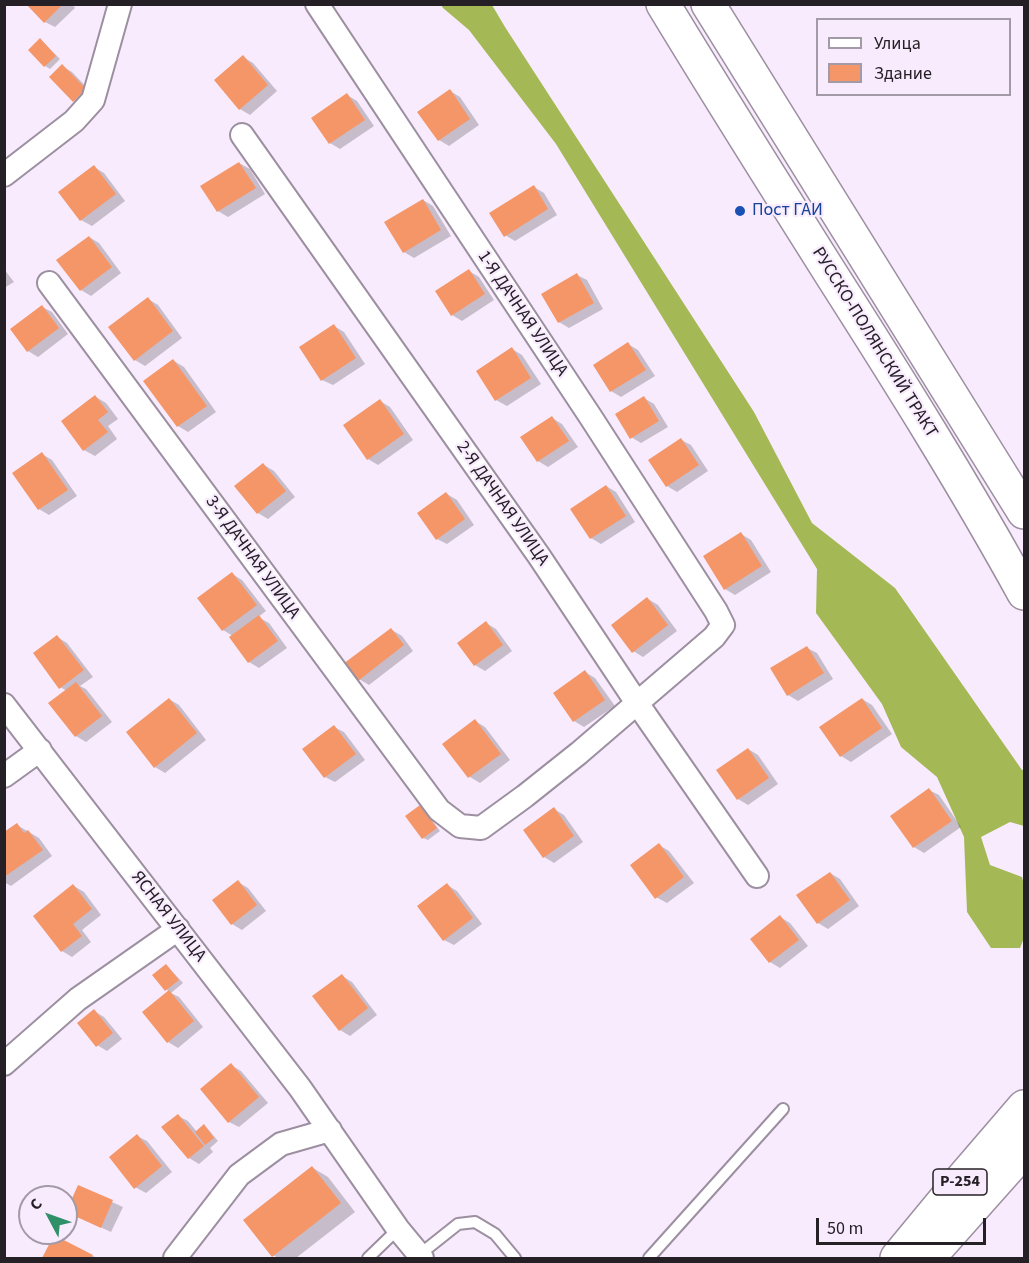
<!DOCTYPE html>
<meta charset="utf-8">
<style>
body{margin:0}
#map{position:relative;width:1029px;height:1263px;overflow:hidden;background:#f8ebfd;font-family:"Source Sans 3",sans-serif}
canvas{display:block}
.frame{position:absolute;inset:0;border:6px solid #242026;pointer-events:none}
.legend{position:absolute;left:816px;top:18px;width:195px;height:78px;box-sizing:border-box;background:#f8ebfd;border:2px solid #a39aa7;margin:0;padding:8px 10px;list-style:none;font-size:18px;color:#242026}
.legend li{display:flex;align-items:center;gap:12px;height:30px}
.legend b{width:30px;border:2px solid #a39aa7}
.north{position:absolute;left:18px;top:1185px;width:60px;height:60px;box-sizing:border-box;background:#f8ebfd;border:2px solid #a39aa7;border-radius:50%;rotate:311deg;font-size:16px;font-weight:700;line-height:24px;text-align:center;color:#242026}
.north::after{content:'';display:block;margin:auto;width:21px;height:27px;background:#2f9069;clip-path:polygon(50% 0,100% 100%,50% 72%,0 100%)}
.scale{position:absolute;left:816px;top:1218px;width:170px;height:27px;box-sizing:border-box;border:3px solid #242026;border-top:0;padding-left:8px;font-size:18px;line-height:21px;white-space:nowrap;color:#242026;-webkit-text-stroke:4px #f8ebfd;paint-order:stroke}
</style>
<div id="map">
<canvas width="1029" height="1263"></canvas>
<div class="frame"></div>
<ul class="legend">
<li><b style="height:8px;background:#fff"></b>Улица</li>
<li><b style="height:16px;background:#f49668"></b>Здание</li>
</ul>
<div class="north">С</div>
<div class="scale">50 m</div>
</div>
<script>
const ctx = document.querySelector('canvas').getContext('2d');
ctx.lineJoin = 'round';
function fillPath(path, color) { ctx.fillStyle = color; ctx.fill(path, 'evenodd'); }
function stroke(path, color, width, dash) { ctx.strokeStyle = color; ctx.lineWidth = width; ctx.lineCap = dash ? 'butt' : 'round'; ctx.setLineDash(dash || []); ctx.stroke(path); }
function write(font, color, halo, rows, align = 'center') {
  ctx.font = font + ' "Source Sans 3",sans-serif'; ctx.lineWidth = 4.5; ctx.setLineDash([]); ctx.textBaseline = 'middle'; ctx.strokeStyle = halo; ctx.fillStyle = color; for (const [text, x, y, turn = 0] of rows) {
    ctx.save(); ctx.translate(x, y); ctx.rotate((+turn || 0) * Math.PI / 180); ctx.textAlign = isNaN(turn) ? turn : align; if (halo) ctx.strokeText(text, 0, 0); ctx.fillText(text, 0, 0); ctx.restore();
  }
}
fillPath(new Path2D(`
 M441,5H492L505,27L754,412L812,523L895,588L1022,770H1024V826L1010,822L981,837L990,865L1022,877L1024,885V938L1020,948H991L967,912L964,837L937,777L901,747L882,704L816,613L817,569L556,144L469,30L443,8Z`), '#a4b956');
fillPath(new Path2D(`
 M28,4H72L75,8L55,27L45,22Z
 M40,40L44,43L60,59L50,69L45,66L30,50Z
 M243,57L253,63L277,91L250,115L240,109Z
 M62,66L72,72L95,96L84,106L74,101Z
 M450,91L460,97L479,125L449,146L439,140Z
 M347,95L357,101L374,126L340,149L330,143Z
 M239,163L250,169L265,194L228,217L218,211Z
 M94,167L104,173L125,201L92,226L81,220Z
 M534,187L544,193L557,215L515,241L505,235Z
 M423,200L433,206L451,236L414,258L404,252L386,223Z
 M89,237L99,243L121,273L91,296L81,290Z
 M4,269L14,282L4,288Z
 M469,271L479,277L494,300L462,321L452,315Z
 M577,275L587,280L603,309L569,328L559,322Z
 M148,299L158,305L182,338L145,366L135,360Z
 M42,307L52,312L68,334L38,357L28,351Z
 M334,326L344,332L365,364L333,385L322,380Z
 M628,344L638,350L655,376L621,397L611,391Z
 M512,349L522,355L541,384L507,406L496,400L478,372Z
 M174,361L184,367L216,412L188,432L178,426Z
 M96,397L106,403L118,419L108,426L117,439L95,456L84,450Z
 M644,398L654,404L668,427L641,443L631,437Z
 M380,401L390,407L413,440L378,465L368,459Z
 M552,418L562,424L578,447L548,467L538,461Z
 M681,440L691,445L708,471L677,492L667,486Z
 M42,454L52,460L77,496L49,515L39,509Z
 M264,465L274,471L295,497L268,519L258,513Z
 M606,486L616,492L635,522L601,544L591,538Z
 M447,494L457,500L474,525L447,544L437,539Z
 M741,534L751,540L771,572L735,595L725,589Z
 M232,574L242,580L266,611L258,617L269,623L287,648L259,668L249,662L233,636L223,630Z
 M648,599L658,605L677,631L643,657L633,651Z
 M486,623L496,629L512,651L485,671L475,665Z
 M392,630L402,636L413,651L369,685L359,679Z
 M57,637L67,643L93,677L80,686L86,689L112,722L86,742L76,736L67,691L60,687Z
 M807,648L817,653L833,679L798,701L788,695Z
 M585,672L595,678L615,706L584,727L574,721L555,693Z
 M169,699L179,705L206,740L165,773L155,767Z
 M862,699L872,705L892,734L851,762L841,756Z
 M475,721L485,727L510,760L480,783L470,777L444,744Z
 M334,727L344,732L365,760L335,782L325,777Z
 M748,749L758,755L778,784L748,805L738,799Z
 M929,790L939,795L961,827L924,853L914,847Z
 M420,807L424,810L440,831L428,840L423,838Z
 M554,809L564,815L583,842L554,863L544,857Z
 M17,825L39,838L52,856L11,886L4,882V834Z
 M659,845L669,851L694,883L667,903L656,897Z
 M830,873L840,879L859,906L828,929L818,923Z
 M238,882L248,888L266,911L242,930L232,924Z
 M447,885L457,891L482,924L454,945L444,940Z
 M74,886L84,892L101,915L82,930L91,942L72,957L62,951Z
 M780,917L790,923L808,946L780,968L770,962Z
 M166,966L170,969L183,983L171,993L179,997L203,1027L178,1048L168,1042L144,1012L169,992L154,975Z
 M342,976L352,982L377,1015L350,1036L340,1030Z
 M94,1011L104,1017L122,1039L107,1051L97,1045Z
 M231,1065L241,1071L268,1103L239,1127L229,1122Z
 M178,1116L188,1121L197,1132L204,1126L208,1129L218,1141L210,1148L213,1152L199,1164L189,1158Z
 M137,1136L147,1141L172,1172L146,1193L135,1187Z
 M313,1168L328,1177L355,1212L296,1258H278L273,1255Z
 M79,1187L123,1207L111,1232L78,1217Z
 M55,1237L97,1258H44Z`), '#0003');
fillPath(new Path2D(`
 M26,4H63L44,23Z
 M40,38L56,56L44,67L28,50Z
 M243,55L268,85L239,110L214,80Z
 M62,64L86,89L73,102L49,77Z
 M450,89L470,119L438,141L417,112Z
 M347,93L365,120L329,144L311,118Z
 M239,162L256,188L217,212L200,186Z
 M94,165L116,194L80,221L58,192Z
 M534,185L548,209L504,237L489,213Z
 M423,199L441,230L403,253L384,222Z
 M89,236L112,267L80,291L56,260Z
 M469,269L485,294L451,316L435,291Z
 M577,273L594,303L558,323L541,294Z
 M148,297L173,331L134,361L108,327Z
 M42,305L59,328L27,352L10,329Z
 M334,324L356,358L321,381L299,347Z
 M628,342L646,370L610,392L593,365Z
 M512,347L531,378L495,401L476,371Z
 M173,359L207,406L177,427L143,381Z
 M95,395L108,412L98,420L108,432L83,451L61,421Z
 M644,396L659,421L630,439L615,414Z
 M380,399L404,434L367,460L343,425Z
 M552,416L569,441L537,462L520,437Z
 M681,438L699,465L666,487L648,460Z
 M42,452L68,490L38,510L12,473Z
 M263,463L286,491L257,514L234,486Z
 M606,485L626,516L590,539L570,509Z
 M446,492L465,519L436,540L417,513Z
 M741,532L762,566L724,590L703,556Z
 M232,572L257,605L222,631L197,598Z
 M647,597L668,625L632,653L611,625Z
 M259,615L278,641L248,663L229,637Z
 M486,621L503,645L474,666L457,643Z
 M391,628L404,645L358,681L343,664Z
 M57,635L84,670L59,689L33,653Z
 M807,646L824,673L787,696L770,668Z
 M585,670L605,700L573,722L553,693Z
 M76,682L102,716L75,737L48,703Z
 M169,698L197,733L154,768L126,732Z
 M862,698L882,728L840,757L819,727Z
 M475,719L501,754L468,778L442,744Z
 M334,725L356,754L324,778L302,749Z
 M748,748L769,778L737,800L716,770Z
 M929,788L952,821L913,848L890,816Z
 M420,805L437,828L422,839L405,816Z
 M554,807L574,836L543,858L523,830Z
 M17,823L24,833L28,830L43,850L4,877V832Z
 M659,843L684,877L655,899L630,865Z
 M830,872L850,900L817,924L796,895Z
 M238,880L257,905L231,925L212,900Z
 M447,883L473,918L443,941L417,906Z
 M73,884L92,909L73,924L82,936L61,952L33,916Z
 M780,915L799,940L769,963L750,939Z
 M166,964L179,980L165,991L152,975Z
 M342,974L368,1008L339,1031L312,996Z
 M169,990L194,1021L167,1043L142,1012Z
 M94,1009L113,1033L96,1047L77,1023Z
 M231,1063L259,1097L228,1123L200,1089Z
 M178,1114L204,1146L188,1159L161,1127Z
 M204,1124L214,1138L205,1145L195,1132Z
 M137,1134L162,1166L134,1189L109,1157Z
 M312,1166L341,1203L272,1257L243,1220Z
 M78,1185L113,1200L101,1228L66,1212Z
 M54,1235L93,1255L91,1258H42Z`), '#f49668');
const lane = new Path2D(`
 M419,1255L458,1224L475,1222L495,1234L515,1258
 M368,1258L398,1229
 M649,1258L783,1109`);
const street = new Path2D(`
 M242,135L539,556L637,703L757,876
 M4,175L74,121L93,100L120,4
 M49,283L439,810L460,826L481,828L525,796L579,753L714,637L723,625L716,611L590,416L317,4
 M4,705L300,1088L398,1229L422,1258
 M4,776L40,750
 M4,1064L78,999L178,929
 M175,1258L239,1175L281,1144L330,1130`);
const primary = new Path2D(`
 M663,4C718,95 775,185 831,274C898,379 964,484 1024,593
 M708,4L1024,512`);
const highway = new Path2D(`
 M897,1258L963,1178L1024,1107
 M928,1258L1024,1150`);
stroke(lane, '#9b8fa0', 14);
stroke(street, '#9b8fa0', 26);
stroke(primary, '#9b8fa0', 36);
stroke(highway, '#9b8fa0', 36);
stroke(lane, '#fff', 10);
stroke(street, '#fff', 22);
stroke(primary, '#fff', 33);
stroke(highway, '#fff', 33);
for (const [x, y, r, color] of [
 [740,211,6,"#1a4fb4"]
]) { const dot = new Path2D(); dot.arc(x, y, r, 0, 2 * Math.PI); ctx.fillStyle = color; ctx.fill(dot); stroke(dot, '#f8ebfd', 2); }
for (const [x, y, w] of [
 [960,1182,54]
]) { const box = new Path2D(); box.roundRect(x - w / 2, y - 13, w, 26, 4.5); ctx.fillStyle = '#f8ebfd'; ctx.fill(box); stroke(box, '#242026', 1.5); }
write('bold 16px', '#242026', null, [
 ["Р-254",960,1182]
]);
write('18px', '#164399', '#f8ebfd', [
 ["Пост ГАИ",752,211]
], 'left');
write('18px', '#242026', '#f8ebfd', [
 ["1-Я ДАЧНАЯ УЛИЦА",522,314,56],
 ["РУССКО-ПОЛЯНСКИЙ ТРАКТ",874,343,58],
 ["2-Я ДАЧНАЯ УЛИЦА",502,504,55],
 ["3-Я ДАЧНАЯ УЛИЦА",252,558,54],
 ["ЯСНАЯ УЛИЦА",168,917,52]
]);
</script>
